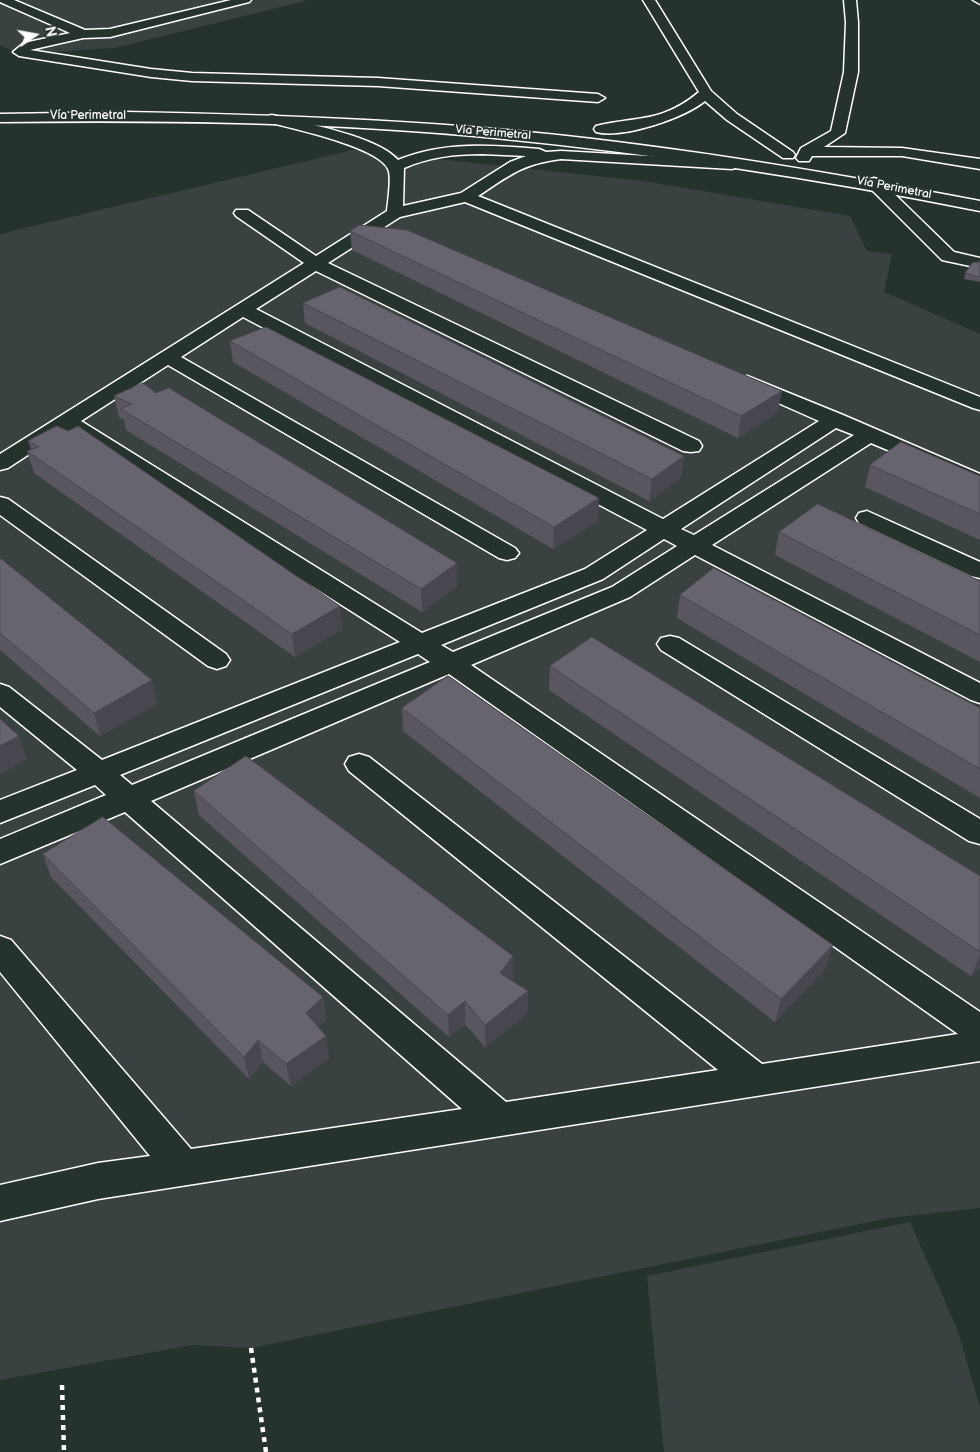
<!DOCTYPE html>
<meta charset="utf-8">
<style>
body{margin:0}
#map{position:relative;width:980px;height:1452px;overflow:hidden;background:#26332d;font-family:"Balsamiq Sans",sans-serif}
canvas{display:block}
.north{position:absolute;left:10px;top:10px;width:50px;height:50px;-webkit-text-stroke:4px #26332d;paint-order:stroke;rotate:78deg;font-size:14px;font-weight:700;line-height:20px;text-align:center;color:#fff}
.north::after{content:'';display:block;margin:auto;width:18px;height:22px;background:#fff;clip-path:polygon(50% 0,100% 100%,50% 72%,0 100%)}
</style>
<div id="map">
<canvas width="980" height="1452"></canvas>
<div class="north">N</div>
</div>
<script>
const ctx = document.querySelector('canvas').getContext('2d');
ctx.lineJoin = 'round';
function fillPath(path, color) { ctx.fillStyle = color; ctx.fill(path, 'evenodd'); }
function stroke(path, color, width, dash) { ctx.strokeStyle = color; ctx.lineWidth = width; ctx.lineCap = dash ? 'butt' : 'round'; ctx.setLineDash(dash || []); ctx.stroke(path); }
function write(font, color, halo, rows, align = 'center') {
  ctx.font = font + ' "Balsamiq Sans",sans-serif'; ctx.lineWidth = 4; ctx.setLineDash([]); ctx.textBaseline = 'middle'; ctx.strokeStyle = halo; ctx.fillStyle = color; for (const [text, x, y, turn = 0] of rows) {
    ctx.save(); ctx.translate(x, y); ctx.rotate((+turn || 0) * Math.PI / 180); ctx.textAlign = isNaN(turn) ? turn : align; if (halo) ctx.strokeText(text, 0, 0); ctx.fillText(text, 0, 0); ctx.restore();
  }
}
fillPath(new Path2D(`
 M0,0H309L114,48L20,54L0,45Z
 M353,150L643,181L850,216L867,251L892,254L884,292L980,334V1208L889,1218L251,1348L192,1345L0,1380V235L16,230Z
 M910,1222L958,1331L980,1408V1452H664L647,1276Z`), '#3a4241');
const minor = new Path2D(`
 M0,0H14L85,30L110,29L231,0H251L249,2L110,37L83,38L30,50L151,69L192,73L378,78L598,94L605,98L598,102L378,86L192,81L151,77L19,56L13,52L24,43L70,33L0,2Z
 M643,0H655L711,91L737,114L793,152L795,155L793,158H783L727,120L705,101C684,118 623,139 596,132L594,129L596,126C638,116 662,123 699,92Z
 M844,0H856L858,22V72L845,133L824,147L902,148L980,159V169L902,156H812L809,161H799L796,158L801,148L831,131L844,72L846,22Z
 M973,0H980V4Z
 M272,115C303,123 377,136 398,160C443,141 491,145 539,149L546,152L561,151L737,161L740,164L737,167L732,169L561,159C522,164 510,175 478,196L980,397V410L973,408L465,202L400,217L328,263L699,441L702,446L699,451L691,452L683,451L316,271L256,309L663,519L819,421L740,386L737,382L740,378L747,376L843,415L980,474V489L871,443L712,545L980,683V703L971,700L695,555L630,597L471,665L980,1012V1061L98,1199L0,1221V1185L98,1163L150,1156L0,972V936L11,940L191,1149L462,1109L125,812L0,864V839L106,795L95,785L0,823V800L77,770L0,707V684L9,687L102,760L400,642L66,430L8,468L0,470V454L304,263L236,216L234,213L236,210H248L316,256L387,211C388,201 392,176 388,169C379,147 291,128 267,122L265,119L267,116ZM482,154L526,156L510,162L461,193L403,206L404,168C430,157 454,154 482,154ZM243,317L647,530L585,569L422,633L81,421L168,365L499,558L507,560L515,558L519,553L515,548L181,357ZM836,428L854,435L694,535L681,529ZM664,539L677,546L612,587L453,652L441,645L603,579ZM418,654L430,662L132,785L120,775ZM449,674L958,1034L762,1064L369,757L359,754L349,757L345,764L349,771L718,1070L506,1102L151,801Z
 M874,178L880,180L954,252L980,258V266L975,267L942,260L868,186L866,183L868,180Z
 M0,497L8,499L226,654L230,660L226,666L217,669L208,666L0,515Z
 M867,511L980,562V578L971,576L859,523L856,518L859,513Z
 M670,636L679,638L980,819V844L969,841L661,650L657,644L661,638Z`);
const highway = new Path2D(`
 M124,112C288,115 453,121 617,142C739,157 859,178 980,201V211C819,179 658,154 495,138C331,122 165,120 0,122V114Z`);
stroke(minor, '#fff', 3);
stroke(highway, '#fff', 3);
stroke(new Path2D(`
 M251,1348L266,1452
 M62,1385L64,1452`), '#fff', 4.5, [5, 5]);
fillPath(minor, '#26332d');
fillPath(highway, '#26332d');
fillPath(new Path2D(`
 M350,231L778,412L738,438L352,250Z
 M980,262V282L964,279L965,273Z
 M303,303L684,456L681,478L649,501L305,323Z
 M230,341L599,498L598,521L553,549L233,362Z
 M156,393L457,586L422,612L126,430L124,420L119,417L114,396Z
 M28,441L340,606L342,629L295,657L34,473L27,451L31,450Z
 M870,465L980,476V540L865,487Z
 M779,532L980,581V662L775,555Z
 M0,558L157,704L100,736L0,650Z
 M680,595L980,708V798L677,618Z
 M550,666L980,876V967L971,976L549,690Z
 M402,708L826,968L775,1022L403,731Z
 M194,791L513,956V979L512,980L528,991L527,1014L485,1047L465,1024L449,1037L199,815Z
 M43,854L323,997L326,1020L318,1027L329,1058L291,1086L263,1062L249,1079L51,877Z`), '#59565f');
fillPath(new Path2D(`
 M782,391L778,412L738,438L741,416Z
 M684,456L681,478L649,501L652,479Z
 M599,498L598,521L553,549L554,527Z
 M457,563V586L422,612L421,589Z
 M340,606L342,629L295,657L292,634Z
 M152,680L157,704L100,736L94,713Z
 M19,736L27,759L0,775V746Z
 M833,945L826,968L775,1022L781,999Z
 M980,955V967L971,976Z
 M513,956V979L500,996V973Z
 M528,991L527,1014L485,1047V1025Z
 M323,997L326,1020L310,1036L306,1013Z
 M465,1001V1024L449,1037L448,1015Z
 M326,1036L329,1058L291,1086L286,1064Z
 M258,1040L263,1062L249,1079L244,1057Z`), '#48464e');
const building = new Path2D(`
 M360,225L407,230L782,391L741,416L350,231Z
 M980,262V277L965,273L972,263Z
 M340,287L684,456L652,479L303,303Z
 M266,327L599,498L554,527L230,341Z
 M143,383L156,393L169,388L457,563L421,589L121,409L132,404L114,396Z
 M57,426L68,431L78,426L340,606L292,634L27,451L39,447L28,441Z
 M901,442L980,476V514L870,465Z
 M818,504L980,581V635L779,532Z
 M0,558L152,680L94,713L0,633Z
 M714,568L980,708V769L680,595Z
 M592,637L980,876V952L550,666Z
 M448,676L833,945L781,999L402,708Z
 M0,719L19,736L0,746Z
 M246,756L513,956L500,973L528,991L485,1025L465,1001L448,1015L194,791Z
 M103,817L323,997L306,1013L326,1036L286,1064L258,1040L244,1057L43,854Z`);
fillPath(building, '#67646f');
stroke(building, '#48464e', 1);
write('12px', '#fff', '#26332d', [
 ["Vía Perimetral",88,116],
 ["Vía Perimetral",493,133,5],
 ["Vía Perimetral",894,188,11]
]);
</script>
